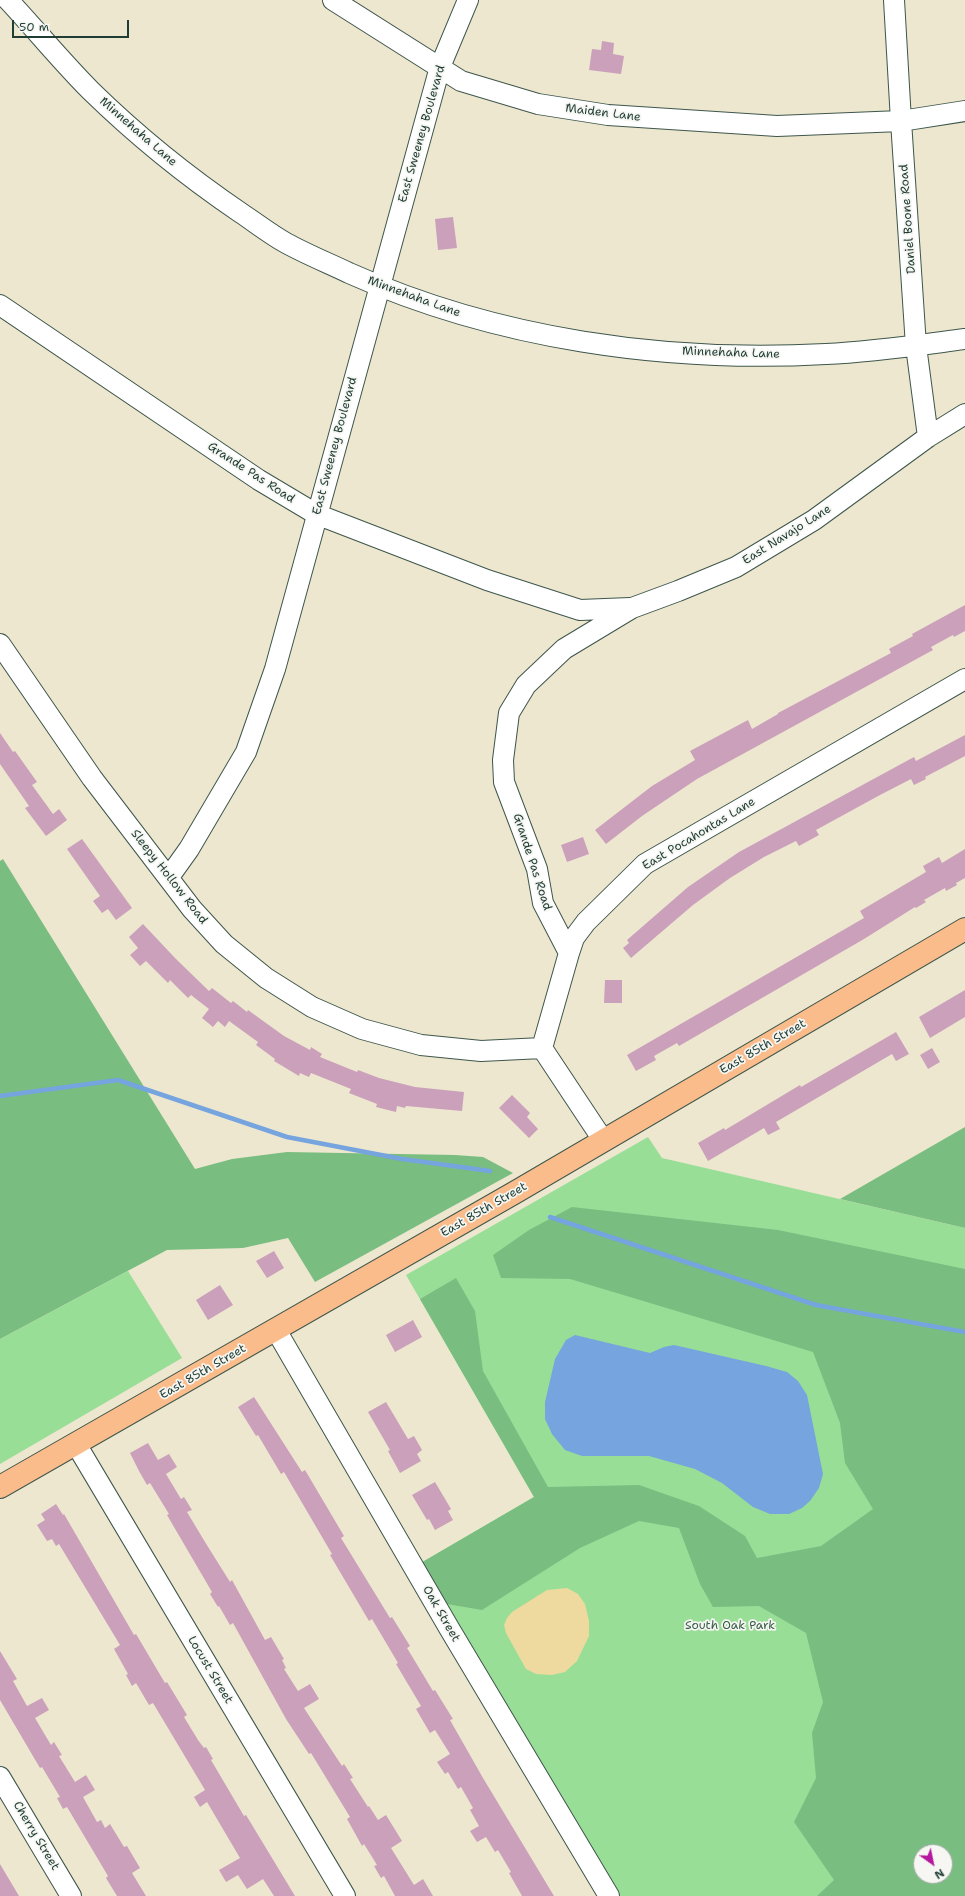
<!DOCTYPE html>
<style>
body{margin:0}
#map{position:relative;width:965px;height:1896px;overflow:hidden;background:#ede7cf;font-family:"Shantell Sans",sans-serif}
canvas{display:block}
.north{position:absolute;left:913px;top:1844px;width:40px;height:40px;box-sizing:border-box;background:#f6f6f2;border:1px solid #a0aca6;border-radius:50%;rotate:147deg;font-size:11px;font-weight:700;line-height:16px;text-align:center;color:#1f3d34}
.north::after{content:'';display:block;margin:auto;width:14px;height:18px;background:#b5179e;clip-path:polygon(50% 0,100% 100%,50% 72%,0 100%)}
.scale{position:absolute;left:12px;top:20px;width:117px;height:18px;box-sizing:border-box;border:2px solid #1f3d34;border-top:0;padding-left:5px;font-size:12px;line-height:14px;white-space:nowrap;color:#1f3d34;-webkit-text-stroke:3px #f6f6f2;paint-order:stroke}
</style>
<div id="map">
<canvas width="965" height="1896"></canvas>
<div class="north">N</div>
<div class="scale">50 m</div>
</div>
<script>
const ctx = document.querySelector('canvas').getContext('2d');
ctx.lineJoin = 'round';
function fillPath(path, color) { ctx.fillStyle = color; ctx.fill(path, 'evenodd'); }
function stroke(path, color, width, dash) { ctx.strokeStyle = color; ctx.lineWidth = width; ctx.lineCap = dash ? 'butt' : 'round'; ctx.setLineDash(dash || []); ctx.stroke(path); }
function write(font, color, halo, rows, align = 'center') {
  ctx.font = font + ' "Shantell Sans",sans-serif'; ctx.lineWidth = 3.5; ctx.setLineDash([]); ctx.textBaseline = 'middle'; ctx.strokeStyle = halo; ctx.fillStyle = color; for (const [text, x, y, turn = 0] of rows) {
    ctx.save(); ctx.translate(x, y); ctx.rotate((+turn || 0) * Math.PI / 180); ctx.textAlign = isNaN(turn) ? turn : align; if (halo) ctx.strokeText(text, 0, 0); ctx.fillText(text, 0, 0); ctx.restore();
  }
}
fillPath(new Path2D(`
 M648,1137L662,1158L965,1228V1896H620L441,1603L419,1564L534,1497L406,1275ZM921,1852H945V1876H921Z
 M128,1271L182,1358L0,1464V1339Z`), '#99de97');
fillPath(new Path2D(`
 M3,859L195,1169L232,1159L287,1152L455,1155L483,1157L513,1173L315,1282L288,1238L243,1248L167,1250L0,1339V861Z
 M965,1127V1228L840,1199Z
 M572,1207L778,1230L965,1269V1896H817L834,1880L794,1822L816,1778L812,1733L823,1702L806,1633L759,1606L713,1607L700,1584L679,1528L639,1521L580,1548L482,1610L441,1603L419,1564L534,1497L420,1299L456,1278L475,1311L483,1371L548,1487L639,1485L699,1506L745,1536L757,1558L821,1546L873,1509L845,1463L840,1423L813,1352L570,1279L501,1278L493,1255L529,1230ZM921,1852H945V1876H921Z`), '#7abd80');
fillPath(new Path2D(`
 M567,1588L578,1594L585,1604L589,1621V1636L577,1661L565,1672L552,1675L536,1674L526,1669L506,1633L504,1625L507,1618L512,1612L547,1590Z`), '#eeda9e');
fillPath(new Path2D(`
 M575,1335L650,1353L664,1347L674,1345L766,1366L787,1372L798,1381L807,1395L823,1474L819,1488L810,1501L802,1508L789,1514H770L753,1507L722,1483L695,1469L649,1456H582L565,1450L552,1434L545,1419V1402L555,1359L566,1340Z`), '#75a4de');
stroke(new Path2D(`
 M0,1096L118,1080L287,1137L402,1159L490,1171
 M550,1217L816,1305L965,1332`), '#75a4de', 4.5);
fillPath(new Path2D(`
 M602,41L614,43L613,54L624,56L621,74L589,70L592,49L601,50Z
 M453,217L457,248L438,250L435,219Z
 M965,605V631L954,637L953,635L931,647L933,650L697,779L642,816L606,844L595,830L652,786L695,760L690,751L748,720L752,729L778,714V713L891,653L889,649L913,636L912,634Z
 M0,733L13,752L15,751L37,782L32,785L53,814L59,809L67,820L46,836L25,808L29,806L0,764Z
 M965,735V756L925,777L926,779L914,785L911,779L880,795L816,830L819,835L799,846L796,841L764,857L730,878L693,905L631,958L623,948L629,943L627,940L688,887L739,852L914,757L916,761Z
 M583,837L589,854L567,862L561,845Z
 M82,839L132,908L116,920L108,909L102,913L93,901L100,896L67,849Z
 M965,849V878L956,883L957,885L946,891L945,888L924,900L926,902L916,908L915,907L864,939L679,1046L677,1043L654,1056L656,1060L636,1071L627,1055L864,918L860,911L926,872L923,866L939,857L942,863Z
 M143,924L176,959L209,991L212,988L231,1003L233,1001L247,1012L248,1010L284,1036L310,1050L311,1047L322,1054L320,1057L357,1072L358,1070L379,1078L415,1087L464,1092L462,1111L406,1106L405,1108L397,1106L396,1112L376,1107L377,1104L349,1093L351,1089L311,1073L309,1077L300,1073L299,1076L274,1061L275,1059L256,1045L258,1042L229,1021L225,1027L218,1021L213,1027L202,1018L209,1009L191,995L188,998L170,980L168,983L146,961L140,966L130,955L138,948L129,937Z
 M605,980H622V1003H604Z
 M965,990V1017L930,1038L919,1017Z
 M896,1032L909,1054L896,1061L892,1054L776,1122L780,1129L768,1135L764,1128L708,1161L698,1143L724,1128L725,1130L800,1085L801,1087Z
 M932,1048L940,1062L928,1069L920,1055Z
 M512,1095L530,1113L527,1117L538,1129L529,1138L499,1108Z
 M274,1251L284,1268L267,1278L256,1261Z
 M220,1285L233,1305L208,1320L196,1300Z
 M413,1320L422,1337L395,1352L386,1335Z
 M254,1397L302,1472L305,1470L344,1536L341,1538L390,1618L392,1617L410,1646L407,1648L433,1691L435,1690L453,1719L450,1720L483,1778L554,1896H522L509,1873L511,1872L498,1850L495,1852L486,1837L477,1842L470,1831L479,1826L470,1810L473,1808L461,1787L458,1789L448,1772L445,1774L437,1762L450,1754L435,1730L430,1733L416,1709L421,1706L396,1664L398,1663L372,1619L369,1621L330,1555L332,1554L284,1472L281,1474L258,1435L256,1436L238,1407Z
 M386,1402L408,1439L414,1436L422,1450L417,1454L421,1461L400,1473L388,1451L390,1450L368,1412Z
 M148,1443L158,1460L169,1454L177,1467L166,1474L181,1499L184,1497L192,1510L187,1512L205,1542L230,1582L232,1580L265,1640L271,1637L284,1659L282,1660L286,1668L284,1669L298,1691L310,1684L319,1699L304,1708L342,1766L344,1764L353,1778L350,1779L368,1807L369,1806L378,1820L386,1815L402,1841L391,1848L414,1885L423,1879L433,1896H395L384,1876L381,1878L374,1866L377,1865L364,1844L362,1846L347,1819L350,1817L311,1753L309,1754L286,1719L233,1623L230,1625L219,1606L218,1607L210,1594L212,1592L167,1515L169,1514L150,1483L147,1485L139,1471L130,1453Z
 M435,1482L451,1509L448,1511L453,1520L435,1530L429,1519L427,1520L412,1495Z
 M56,1504L63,1515L64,1514L134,1635L136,1634L165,1683L167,1682L187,1715L184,1717L198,1740L204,1748L206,1747L213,1759L211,1760L244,1816L246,1815L295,1896H274L263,1879L247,1889L238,1875L226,1882L219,1870L240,1858L207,1802L200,1807L194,1797L205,1790L153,1703L149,1705L136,1683L132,1686L126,1675L128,1674L114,1649L120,1645L59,1544L56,1546L52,1539L47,1541L37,1525L45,1520L41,1514Z
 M0,1651L17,1679L13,1681L27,1706L42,1698L49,1710L35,1718L51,1745L54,1742L62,1755L59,1756L75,1782L86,1775L95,1790L83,1797L97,1822L101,1820L105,1828L110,1824L124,1847L127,1846L140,1868L132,1873L146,1896H117L106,1878L108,1876L67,1807L63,1809L57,1798L60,1797L42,1767L40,1768L0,1700Z
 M0,1864L19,1896H0Z`), '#cba0bb');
const minor = new Path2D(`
 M8,0C36,30 62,62 91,91C137,136 188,177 241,213C256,223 270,234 286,243C306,254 328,263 349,273C497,339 665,363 826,354C873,352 919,345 965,339
 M333,0L461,81L538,104L608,115L777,126L901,121L965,111
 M894,0L901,121L916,346L928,437
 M0,305L259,480L316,514L487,580L580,610L630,608
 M0,644L92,778L192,909L224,944L266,978L312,1007L362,1029L421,1045L481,1051L542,1048
 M169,877L189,849L246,752L275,669L440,67L468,0
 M569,953L574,938L586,922L645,864L965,679
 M603,1140L542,1048L569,953L543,903L537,869L504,782L503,760L509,713L526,685L564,649L632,608L678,591L736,567L814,520L928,437L965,414
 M276,1330L449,1628L609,1896
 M76,1444L345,1896
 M0,1777L71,1896`);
const major = new Path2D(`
 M0,1487L514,1193L965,929`);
stroke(minor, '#3e564b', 22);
stroke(major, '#3e564b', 24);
stroke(minor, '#fff', 20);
stroke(major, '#fabc8b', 22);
write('12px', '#1f3d34', '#f6f6f2', [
 ["Maiden Lane",603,113,7],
 ["Minnehaha Lane",138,132,41],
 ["East Sweeney Boulevard",422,134,-74],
 ["Daniel Boone Road",908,219,-94],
 ["Minnehaha Lane",414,297,20],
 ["Minnehaha Lane",731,353,2],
 ["East Sweeney Boulevard",335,446,-75],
 ["Grande Pas Road",251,473,33],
 ["East Navajo Lane",787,535,-32],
 ["East Pocahontas Lane",699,834,-31],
 ["Grande Pas Road",532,862,72],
 ["Sleepy Hollow Road",169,877,52],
 ["East 85th Street",763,1047,-30],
 ["East 85th Street",484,1210,-30],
 ["East 85th Street",203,1372,-30],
 ["Oak Street",441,1614,60],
 ["Locust Street",210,1670,59],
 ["Cherry Street",36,1836,59]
]);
write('12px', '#375d48', '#f6f6f2', [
 ["South Oak Park",730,1626]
]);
</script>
